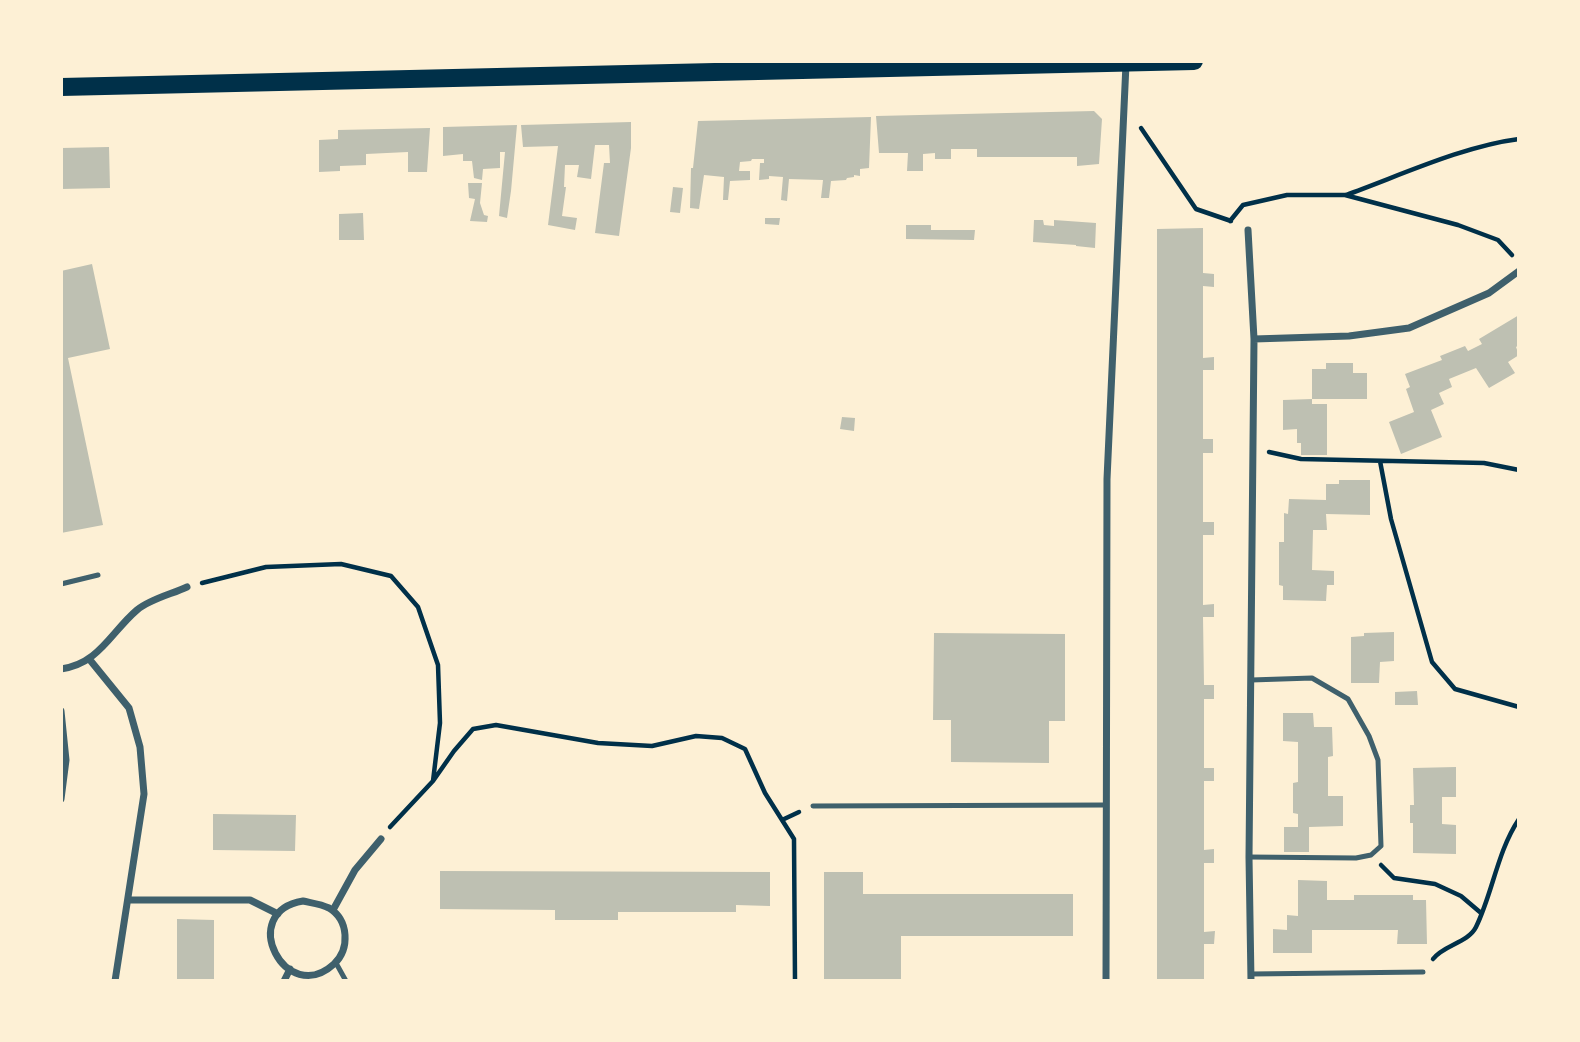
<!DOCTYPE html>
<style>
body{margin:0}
#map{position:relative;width:1580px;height:1042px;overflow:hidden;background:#fdf0d5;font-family:"Nunito Sans",sans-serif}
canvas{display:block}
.frame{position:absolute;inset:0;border:63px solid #fdf0d5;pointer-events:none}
</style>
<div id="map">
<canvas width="1580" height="1042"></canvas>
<div class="frame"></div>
</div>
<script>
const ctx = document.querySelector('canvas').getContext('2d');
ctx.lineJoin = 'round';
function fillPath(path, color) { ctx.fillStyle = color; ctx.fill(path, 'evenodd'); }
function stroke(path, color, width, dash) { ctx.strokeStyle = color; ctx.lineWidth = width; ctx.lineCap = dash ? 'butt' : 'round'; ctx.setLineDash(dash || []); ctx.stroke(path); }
fillPath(new Path2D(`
 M1094,111L1102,119L1099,164L1077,166V157H977V149H951V159H935V153L923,154V171H907L908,153H879L876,116Z
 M871,117L869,168L860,169V176L854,175V177L847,178L846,180L831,181L829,198H821L823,180L789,179L787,201L781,200L783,177L769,176V179L759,180L760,163H764V159H752L751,161L740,162L739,171H750V180L730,181L728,200H723L724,177L704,175L699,209L690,208L691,168H693L698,121Z
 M631,122V148L619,236L595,233L604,163H610L609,145H595L591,179L577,177L579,165H565L564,187H566L562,216L577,218L575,230L548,225L558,146L523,147L521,125Z
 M517,125L511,191L507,218L499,216L505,152H500V168L483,169L482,180L474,178L472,161H463V154L443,156V127Z
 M430,128L427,172H408V152L366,154V165L340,166V171L319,172V140L338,139V130Z
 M109,147L110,188L61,189V148Z
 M468,183H482L480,203L484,215L488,216L487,222L470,221L475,199L469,198Z
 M673,187L683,188L680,213L670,212Z
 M363,213L364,240H339V214Z
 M765,218H780L779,225L765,224Z
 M1034,220H1043L1044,225L1054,226V220L1096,223L1095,248L1076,246V245L1033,242Z
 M906,225H931V230H975L974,240L906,239Z
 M1203,228V273L1214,274V287L1203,286V358L1214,357V370H1203V439H1213V453H1203V522H1214V535H1203V605L1214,604V617H1203L1204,685H1214V699H1204V768H1214V781H1204V850L1214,849V863H1204V932L1215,931L1214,944H1204V981H1157V229Z
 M92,264L110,349L68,358L103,525L61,533V271Z
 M1519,315V345L1516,347L1519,355L1508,362L1515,373L1489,388L1476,368L1449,379L1452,387L1439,393L1444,404L1431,410L1442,437L1401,454L1389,422L1414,412L1406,389L1410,387L1405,374L1442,360L1440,356L1465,346L1468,351L1482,344L1479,339Z
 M1326,363H1353V373H1367V399H1312V369H1326Z
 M1312,399V404H1327V455H1301V443H1297V429L1283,430V400Z
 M842,417L855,418L854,431L840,429Z
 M1339,480H1370V515L1326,514L1327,530H1313L1312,570L1334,571V585H1327L1326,601L1283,600V586L1279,585V542H1284V513L1288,514L1289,499L1326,500V484H1339Z
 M1394,632V661L1380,662L1379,683H1351V637L1364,636V633Z
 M934,633L1065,634V721H1049V763L951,762V720H933Z
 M1417,691L1418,705H1395V692Z
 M1283,713H1313L1314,727H1332L1333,756L1328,757V796H1343V826L1309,827V852H1284V827H1298V814L1293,813V783L1298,782V742L1283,741Z
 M1456,767V797H1442V824L1456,825V854L1413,853V823H1410V805H1414L1413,768Z
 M213,814L296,815L295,851L213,850Z
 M440,871L770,872V906L736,905V912H618V920H555V910L440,909Z
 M824,872H863V894H1073V936H901V981H824Z
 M1298,880L1327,881V900H1354V895H1413V900H1426L1427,944H1397L1398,930H1312V953H1273V929L1287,930V915L1298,916Z
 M177,919L214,920V981H177Z`), '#bec0b2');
stroke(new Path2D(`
 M1141,128L1196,209L1231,221
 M1346,195C1399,176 1463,146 1519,139
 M1230,221L1243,205L1287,195H1345L1458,225L1498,240L1512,255
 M1269,452L1301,459L1484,463L1519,470
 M1380,461L1391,519L1432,662L1455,689L1519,707
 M202,583L266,567L341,564L391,576L418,607L438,665L440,723L433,781L390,827
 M433,781L454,751L473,729L496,725L598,743L652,746L696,736L722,738L745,749L765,793L794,839L795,981
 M782,820L799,812
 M1381,865L1394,878L1435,884L1461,896L1481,913
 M1433,959C1443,945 1468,943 1476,927C1493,892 1497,852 1519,819`), '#003049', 4.5);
stroke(new Path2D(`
 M61,584L98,575
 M813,806L1106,805
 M1249,857L1356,858L1371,855L1381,846L1378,760L1369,736L1348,699L1312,678L1251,680
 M336,963L346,981
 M1251,974L1423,972`), '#3f606c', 5);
stroke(new Path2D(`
 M1248,230L1254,339L1249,857L1251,981
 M1254,339L1349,336L1409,328L1489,293L1519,271
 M90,660L129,708L140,747L144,794L115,981
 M61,669C99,664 111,632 137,610C150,599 172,594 187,587
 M61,711L66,760L61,799
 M129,900H250L278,914
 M303,901C312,903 321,904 329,908C349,920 350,949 334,964C286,1008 236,912 303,901Z
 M333,910L355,870L381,839
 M284,981L290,969
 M1106,981L1107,479L1126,64`), '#3f606c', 7);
stroke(new Path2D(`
 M61,87L1194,61`), '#003049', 18);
</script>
